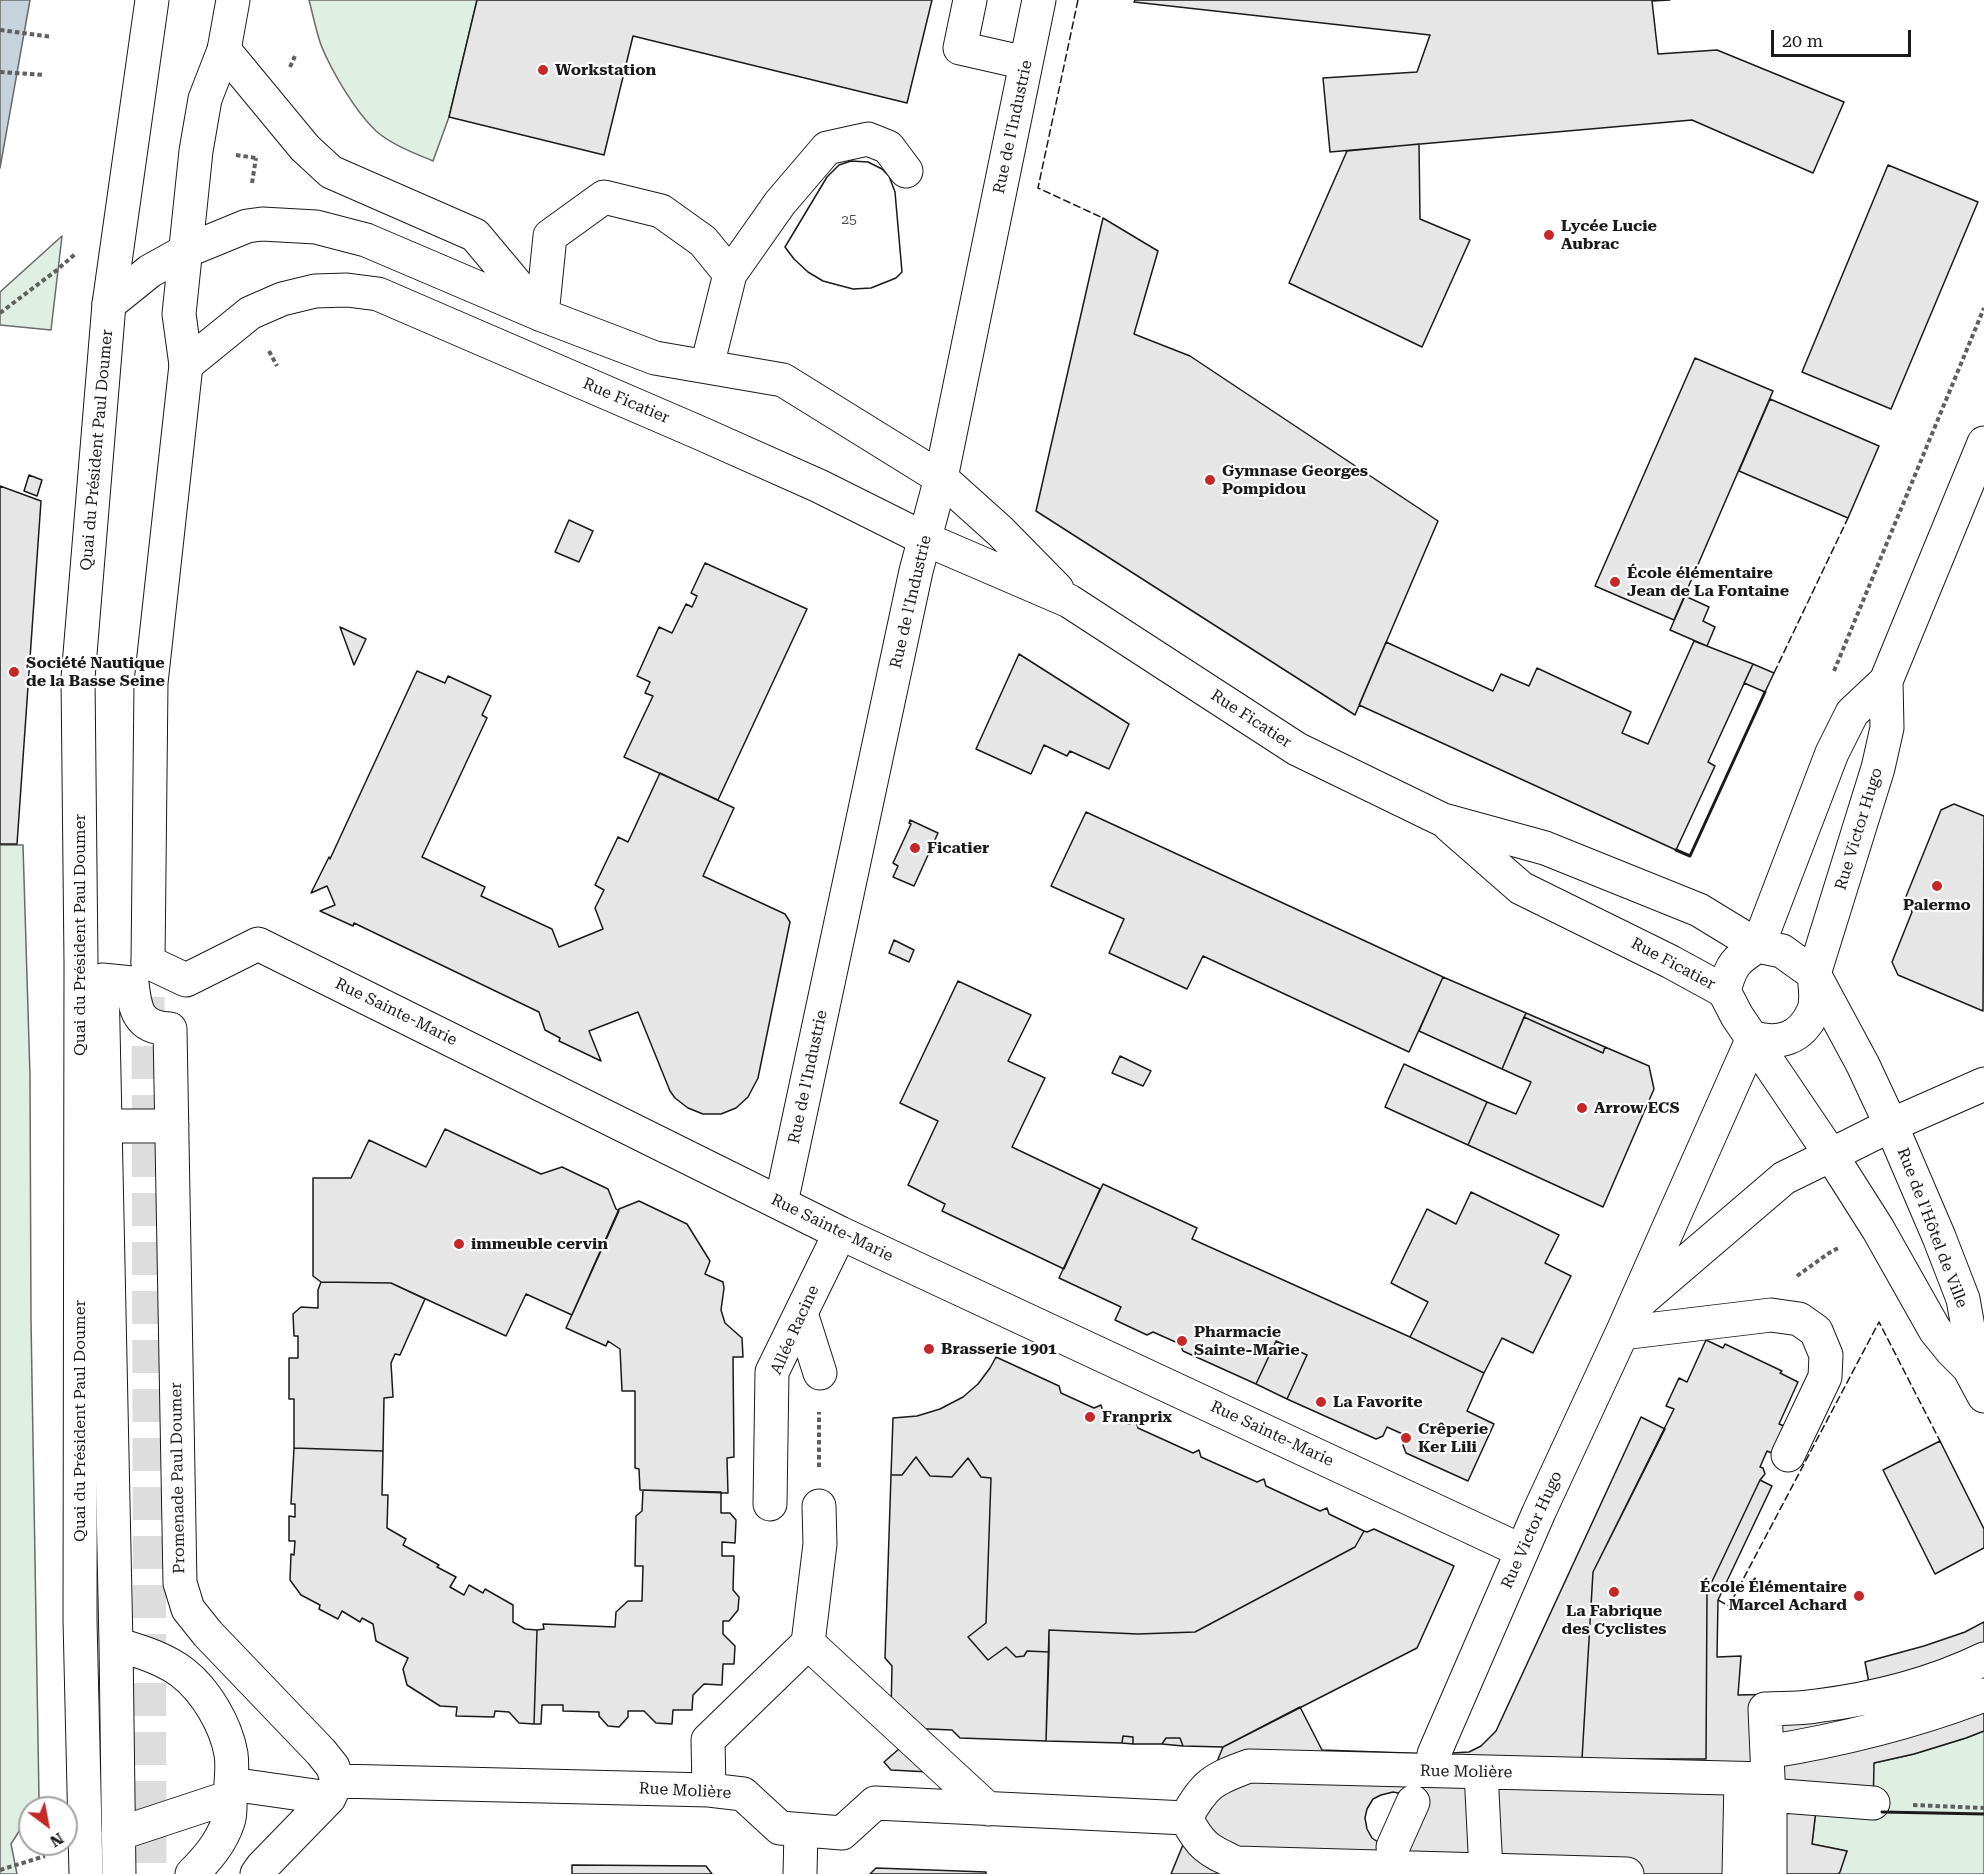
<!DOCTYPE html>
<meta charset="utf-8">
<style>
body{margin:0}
#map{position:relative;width:1984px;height:1874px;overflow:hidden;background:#fff;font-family:"Roboto Serif",serif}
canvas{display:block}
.north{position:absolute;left:18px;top:1796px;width:60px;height:60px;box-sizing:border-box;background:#fff;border:2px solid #a3a3a3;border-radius:50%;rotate:148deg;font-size:16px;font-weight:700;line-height:24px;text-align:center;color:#1a1a1a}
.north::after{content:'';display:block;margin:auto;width:21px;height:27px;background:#c62828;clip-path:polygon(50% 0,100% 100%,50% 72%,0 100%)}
.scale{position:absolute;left:1771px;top:30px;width:140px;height:27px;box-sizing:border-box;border:3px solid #1a1a1a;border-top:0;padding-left:8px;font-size:18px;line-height:21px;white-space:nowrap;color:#1a1a1a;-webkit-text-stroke:4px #fff;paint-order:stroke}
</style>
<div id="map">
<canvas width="1984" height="1874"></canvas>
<div class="north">N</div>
<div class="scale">20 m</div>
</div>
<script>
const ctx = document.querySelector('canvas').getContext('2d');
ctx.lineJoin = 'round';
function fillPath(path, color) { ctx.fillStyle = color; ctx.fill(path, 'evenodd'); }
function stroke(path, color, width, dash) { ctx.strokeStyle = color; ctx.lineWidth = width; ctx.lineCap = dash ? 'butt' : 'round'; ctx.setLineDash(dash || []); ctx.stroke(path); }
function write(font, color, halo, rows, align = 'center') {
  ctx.font = font + ' "Roboto Serif",serif'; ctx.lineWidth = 4.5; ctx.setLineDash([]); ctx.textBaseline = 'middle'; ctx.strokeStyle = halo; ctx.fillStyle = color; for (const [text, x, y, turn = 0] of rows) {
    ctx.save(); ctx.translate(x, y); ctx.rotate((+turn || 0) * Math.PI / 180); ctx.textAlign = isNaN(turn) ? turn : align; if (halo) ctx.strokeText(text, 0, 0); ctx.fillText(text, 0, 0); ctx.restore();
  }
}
const green = new Path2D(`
 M309,0H477L449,117L433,161C414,153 392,145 376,131C355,111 332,72 321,45C316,31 313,15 309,0Z
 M62,236L51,330L0,325V292Z
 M0,845H23L30,1076L31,1320L39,1799L34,1808H30V1814L11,1844L17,1874H0Z
 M1984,1731V1874H1838L1847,1851L1812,1844L1816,1810L1874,1763L1914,1754L1966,1738Z`);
fillPath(green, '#e0efe3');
stroke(green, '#6a6a6a', 1.5);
const water = new Path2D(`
 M0,0H30L0,168Z`);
fillPath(water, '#c6d2dc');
stroke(water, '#6a6a6a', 1.5);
const building = new Path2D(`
 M477,0H932L907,103L633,36L604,155L449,117Z
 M1135,0H1670L1652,1L1658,54L1717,50L1844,102L1813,173L1692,120L1330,152L1323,78L1417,72L1430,35L1134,2Z
 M1419,144L1420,219L1470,240L1422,347L1289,283L1347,151Z
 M851,161L868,162L882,169L889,176L895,192L902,272L896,278L871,288L853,289L823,281L808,272L794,259L785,247L827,177L839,165Z
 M851,161L868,162L882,169L889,176L895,192L902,272L896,278L871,288L853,289L823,281L808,272L794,259L785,247L827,177L839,165Z
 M1888,165L1978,202L1891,409L1802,372Z
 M1103,218L1158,251L1134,334L1190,356L1438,521L1355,715L1036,511Z
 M1695,358L1773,391L1674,620L1595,586Z
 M1770,399L1879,446L1848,518L1739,471Z
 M29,475L42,480L37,496L24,491Z
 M0,486L41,501L17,844H0Z
 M569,520L593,531L579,562L555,552Z
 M705,563L807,609L718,800L624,757L653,696L645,693L650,682L637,676L659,627L672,633L686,604L692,607L697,596L691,593Z
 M1685,596L1709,607L1703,621L1715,627L1707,646L1670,630Z
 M340,627L366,639L354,665Z
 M1694,641L1753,664L1708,762L1715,766L1676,850L1359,705L1386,642L1493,691L1501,674L1529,686L1537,668L1631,712L1622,733L1648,744Z
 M1019,654L1129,724L1109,769L1070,751L1067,756L1044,745L1031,774L976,749Z
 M1753,664L1774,673L1765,692L1744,683Z
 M417,671L445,683L448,676L491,696L482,715L487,718L422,857L485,887L481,896L552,929L559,947L603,929L595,908L604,890L595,885L618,837L628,842L660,773L734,808L703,876L785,914L790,922L758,1078L748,1097L736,1108L721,1114H703L688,1108L675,1098L670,1091L638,1012L589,1031L601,1061L559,1041L560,1038L545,1030L539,1012L354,923L353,926L320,911L335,905L327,886L311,893L329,857L330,859Z
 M1954,804L1984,816L1983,1011L1898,975L1892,962L1912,912L1905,899L1941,810Z
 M1086,812L1443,977L1409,1052L1203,956L1187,989L1109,953L1124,919L1051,886Z
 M910,820L938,833L914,886L893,877L898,866L893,863L911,824L909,823Z
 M894,940L914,950L909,962L889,953Z
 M1443,977L1526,1013L1502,1069L1419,1031Z
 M958,981L1031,1015L1008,1061L1045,1078L1012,1147L1100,1189L1064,1269L942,1211L945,1204L908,1185L938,1121L900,1103Z
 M1526,1013L1605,1047L1603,1053L1524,1017Z
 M1524,1017L1603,1053L1605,1047L1649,1066L1654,1089L1603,1207L1468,1145L1487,1102L1516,1114L1531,1082L1502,1069Z
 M1120,1056L1151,1071L1143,1086L1112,1073Z
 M1404,1064L1487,1102L1468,1145L1385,1107Z
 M445,1129L541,1174L562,1167L608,1189L616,1209L619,1211L572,1315L526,1294L506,1336L391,1283L321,1282L313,1276V1178H351L369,1140L426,1167Z
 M1103,1184L1197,1228L1192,1239L1410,1337L1484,1373L1467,1411L1494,1424L1468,1481L1406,1453L1403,1445L1407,1436L1387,1427L1383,1436L1376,1439L1287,1399L1307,1355L1276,1341L1256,1384L1183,1351L1180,1344L1153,1332L1147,1335L1115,1320L1121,1307L1059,1278Z
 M1471,1192L1559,1235L1545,1263L1571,1276L1533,1353L1502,1338L1484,1373L1410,1337L1428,1302L1391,1283L1427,1209L1456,1224Z
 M639,1201L687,1224L710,1261L705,1274L723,1282L724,1288L721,1310L725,1323L742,1338L743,1357H733L734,1457L727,1458L728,1493L640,1490L639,1469L635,1468V1391H622L620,1349L608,1341L606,1346L566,1328L619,1209Z
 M321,1282L391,1283L425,1299L400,1355L395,1354L391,1363L393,1397L384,1398L383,1451L294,1448V1399H289V1358H298V1336H294L293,1314L301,1307L318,1308V1290Z
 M1706,1340L1723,1348L1725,1344L1782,1371L1780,1373L1798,1382L1779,1424L1787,1427L1774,1454L1767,1451L1760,1467L1763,1468L1765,1474L1760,1480L1707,1592L1706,1759H1582L1593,1572L1674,1409L1666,1406L1679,1378L1687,1382Z
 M1276,1341L1307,1355L1287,1399L1256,1384Z
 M996,1357L1059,1386L1061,1393L1094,1408L1101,1405L1103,1412L1129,1424L1136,1421L1138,1428L1193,1453L1199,1450L1201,1457L1257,1482L1264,1479L1266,1486L1320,1511L1327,1508L1329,1514L1364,1531L1355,1547L1195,1632L1138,1634L1049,1630V1652L1027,1651L1024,1656L1016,1657L1006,1647L988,1660L968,1637L986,1623L991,1478L981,1477L968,1458L952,1477L930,1476L916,1457L902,1475H891L893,1418L917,1416L940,1409L963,1397L978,1384L990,1368Z
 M1641,1417L1665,1429L1593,1572L1582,1759H1706L1707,1592L1760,1480L1772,1486L1718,1600L1717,1657L1741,1656L1738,1695L1784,1694L1869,1683L1865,1662L1924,1646L1965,1632L1984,1622V1731L1966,1738L1914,1754L1874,1763L1873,1812L1816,1810L1812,1844L1847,1851L1840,1872L1838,1874H1171L1223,1747L1300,1707L1322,1750L1434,1754L1469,1752L1481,1746L1496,1731ZM1393,1792L1403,1794L1381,1844L1372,1838L1367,1829L1365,1818L1367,1809L1373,1799L1381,1795Z
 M1940,1441L1984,1529V1548L1935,1574L1883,1470Z
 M294,1448L383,1451L382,1495H388L387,1528L406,1539L403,1545L439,1565L437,1567L456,1577L450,1587L464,1595L469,1585L483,1593L485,1589L513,1605V1622L525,1629L537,1630L534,1724L519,1723L509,1712L495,1711L494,1717L456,1716L457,1707L440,1706L407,1685L403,1669L408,1658L376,1641L373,1624L362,1618L360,1622L342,1611L338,1619L319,1609L320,1605L301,1595L290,1580L291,1554L294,1555L295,1541H289V1516L295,1517V1504H291Z
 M916,1457L930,1476L952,1477L968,1458L981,1477L991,1478L986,1623L968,1637L988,1660L1006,1647L1016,1657L1024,1656L1027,1651L1049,1652L1046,1741L960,1738L952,1730L905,1728L891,1713L892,1666L885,1658L891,1475H902Z
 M643,1490L721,1492V1513H730L736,1520L735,1543L722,1542V1556H734L733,1590L739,1597L738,1610L729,1621H723V1634L735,1646L734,1664H723L722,1685L704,1684L693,1695L692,1710H673L672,1724L656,1723L644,1711H628V1717L619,1727L608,1726L599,1716V1712L563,1711V1705H542L541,1724H534L537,1630L544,1629L543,1624L615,1627L616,1612L628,1601H642L643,1566H635L636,1516L642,1511Z
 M1374,1529L1454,1566L1417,1648L1223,1747L1183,1746L1180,1738H1166L1162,1744H1133V1737L1123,1736L1122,1743L1046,1741L1049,1630L1138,1634L1195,1632L1355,1547L1364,1531L1367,1532Z
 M1123,1736L1133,1737V1744L1122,1743Z
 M1166,1738H1180L1183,1746L1162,1744Z
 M907,1742L929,1772L891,1770L884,1762Z
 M572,1865L706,1866L712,1874H572Z
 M876,1868L986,1872V1874H870Z`);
fillPath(building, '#e6e6e6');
stroke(building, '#1a1a1a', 1.5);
stroke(new Path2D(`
 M148,997L150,1874`), '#ddd', 33, [33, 16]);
const minor = new Path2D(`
 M970,0L960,48L1026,63
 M224,50L305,148L331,172L475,235L537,309
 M109,304L150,271L186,251L247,226L262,224L316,227L366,240L542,315L655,358L783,380L941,478L1000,531L1057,589
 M542,315L550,236L604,197L661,211L703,241L730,274
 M186,365L250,313L282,299L315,291L347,290L378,294L700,433L819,486L925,539L1069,601L1297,749L1443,820L1545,848L1699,910L1758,946
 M707,366L730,274L780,203L827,148L868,139L888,147L906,171
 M1449,825L1521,888L1671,962L1724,991
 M148,962L186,980L258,944L840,1233L1522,1551
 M1891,1125L1984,1084
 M105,1126H172
 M781,1203L916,571L941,478L1039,0
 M1638,1303L1784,1178L1831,1155
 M801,1313L820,1373
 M1622,1333L1771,1315L1799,1319L1816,1331L1826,1355L1825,1377L1788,1455
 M770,1504L772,1372L840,1233
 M808,1643L988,1809
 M116,1644C138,1651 164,1658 183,1673C206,1691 226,1725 231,1754C233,1767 231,1782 230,1795C230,1804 231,1814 228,1822C221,1843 207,1859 192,1874
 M1767,1752C1841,1740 1914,1722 1984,1695
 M1434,1754L1539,1512L1622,1333L1753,1038
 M1481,1772L1486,1871
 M337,1781L709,1790L743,1794L780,1828L842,1833L875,1803L1186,1818
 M231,1784L329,1798
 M709,1790L708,1740L808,1643L820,1544L819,1506
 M1769,1795L1873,1803
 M1769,1801L1765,1709C1782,1708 1799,1709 1816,1706C1872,1699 1932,1684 1984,1659
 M1770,1810V1874
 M1186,1818C1204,1784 1213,1779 1249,1766L1768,1779
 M1186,1818C1201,1847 1208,1850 1236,1863L1627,1874
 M118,1834L230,1797
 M1393,1847L1413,1802
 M119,1874L116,1644L102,980L132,983C135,1010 138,1028 170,1029L180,1583L188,1609L208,1634L321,1752L333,1767L337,1781L329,1798L262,1867L257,1874
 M800,1874L801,1830
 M1739,1874L1741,1779`);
const major = new Path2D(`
 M1758,946L1832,753L1852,713L1886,681
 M148,962L151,683L186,365L179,314L196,151L205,99L224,50L233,0
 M1753,1038C1779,1045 1801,1039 1813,1012C1818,1001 1815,986 1814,974L1878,768L1887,728L1886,681L1984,443
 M1831,1155L1891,1125
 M1969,1368V1333L1963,1299L1939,1237L1891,1125L1863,1065L1814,974L1782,951L1758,946C1735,960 1731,965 1724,991L1737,1016L1831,1155L1878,1229L1935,1330L1952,1351L1969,1368L1984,1396
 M86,1874L80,1620L81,963L78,678L109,304L152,0`);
stroke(minor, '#1a1a1a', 35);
stroke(major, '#1a1a1a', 35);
stroke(new Path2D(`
 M0,30L52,37
 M290,67L295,56
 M0,72L44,75
 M236,155L256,158
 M252,183L256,158
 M0,313L57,270L75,254
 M269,351L277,366
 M1834,671L1984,308
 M1797,1276L1829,1253L1840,1247
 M819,1467V1412
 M1913,1805L1984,1808
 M0,1870L45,1856`), '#5f5f5f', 4, [4.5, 3]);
stroke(minor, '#fff', 33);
stroke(major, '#fff', 33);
stroke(new Path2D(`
 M1078,0L1038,188L1103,218
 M1774,673L1848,518
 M1718,1600L1729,1606L1879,1322L1940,1441`), '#1a1a1a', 1.5, [8, 3]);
stroke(new Path2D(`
 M1676,850L1690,856L1765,692
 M1882,1812L1984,1814`), '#1a1a1a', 3);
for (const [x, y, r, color] of [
 [543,70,6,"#c62828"],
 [1549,235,6,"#c62828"],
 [1210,480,6,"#c62828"],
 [1615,582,6,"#c62828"],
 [14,672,6,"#c62828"],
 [915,848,6,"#c62828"],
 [1937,886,6,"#c62828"],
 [1582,1108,6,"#c62828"],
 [459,1244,6,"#c62828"],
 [1182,1341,6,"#c62828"],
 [929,1349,6,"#c62828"],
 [1321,1402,6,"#c62828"],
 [1090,1417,6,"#c62828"],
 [1406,1438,6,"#c62828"],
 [1614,1592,6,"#c62828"],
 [1859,1596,6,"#c62828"]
]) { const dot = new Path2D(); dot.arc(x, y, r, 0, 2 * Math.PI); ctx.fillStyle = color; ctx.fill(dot); stroke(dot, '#fff', 2); }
write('14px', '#4d4d4d', null, [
 ["25",849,220]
]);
write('bold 16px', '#1a1a1a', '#fff', [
 ["Workstation",555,70],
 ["Lycée Lucie",1561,226],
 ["Aubrac",1561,244],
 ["Gymnase Georges",1222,471],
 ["Pompidou",1222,489],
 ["École élémentaire",1627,573],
 ["Jean de La Fontaine",1627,591],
 ["Société Nautique",26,663],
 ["de la Basse Seine",26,681],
 ["Ficatier",927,848],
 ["Palermo",1937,905,"center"],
 ["Arrow ECS",1594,1108],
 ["immeuble cervin",471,1244],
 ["Pharmacie",1194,1332],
 ["Sainte-Marie",1194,1350],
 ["Brasserie 1901",941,1349],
 ["La Favorite",1333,1402],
 ["Franprix",1102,1417],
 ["Crêperie",1418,1429],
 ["Ker Lili",1418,1447],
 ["École Élémentaire",1847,1587,"right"],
 ["Marcel Achard",1847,1605,"right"],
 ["La Fabrique",1614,1611,"center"],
 ["des Cyclistes",1614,1629,"center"]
], 'left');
write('16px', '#1a1a1a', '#fff', [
 ["Rue de l'Industrie",1013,127,-78],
 ["Rue Ficatier",626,401,23],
 ["Quai du Président Paul Doumer",97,450,-85],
 ["Rue de l'Industrie",911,602,-77],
 ["Rue Ficatier",1251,719,33],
 ["Rue Victor Hugo",1859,829,-73],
 ["Quai du Président Paul Doumer",80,935,-90],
 ["Rue Ficatier",1673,964,28],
 ["Rue Sainte-Marie",396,1012,26],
 ["Rue de l'Industrie",808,1077,-78],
 ["Rue Sainte-Marie",832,1228,26],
 ["Rue de l'Hôtel de Ville",1932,1228,69],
 ["Allée Racine",795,1330,-66],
 ["Quai du Président Paul Doumer",80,1421,-90],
 ["Rue Sainte-Marie",1272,1434,25],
 ["Promenade Paul Doumer",178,1478,-91],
 ["Rue Victor Hugo",1532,1530,-66],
 ["Rue Molière",1466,1772,1],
 ["Rue Molière",685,1791,3]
]);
</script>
